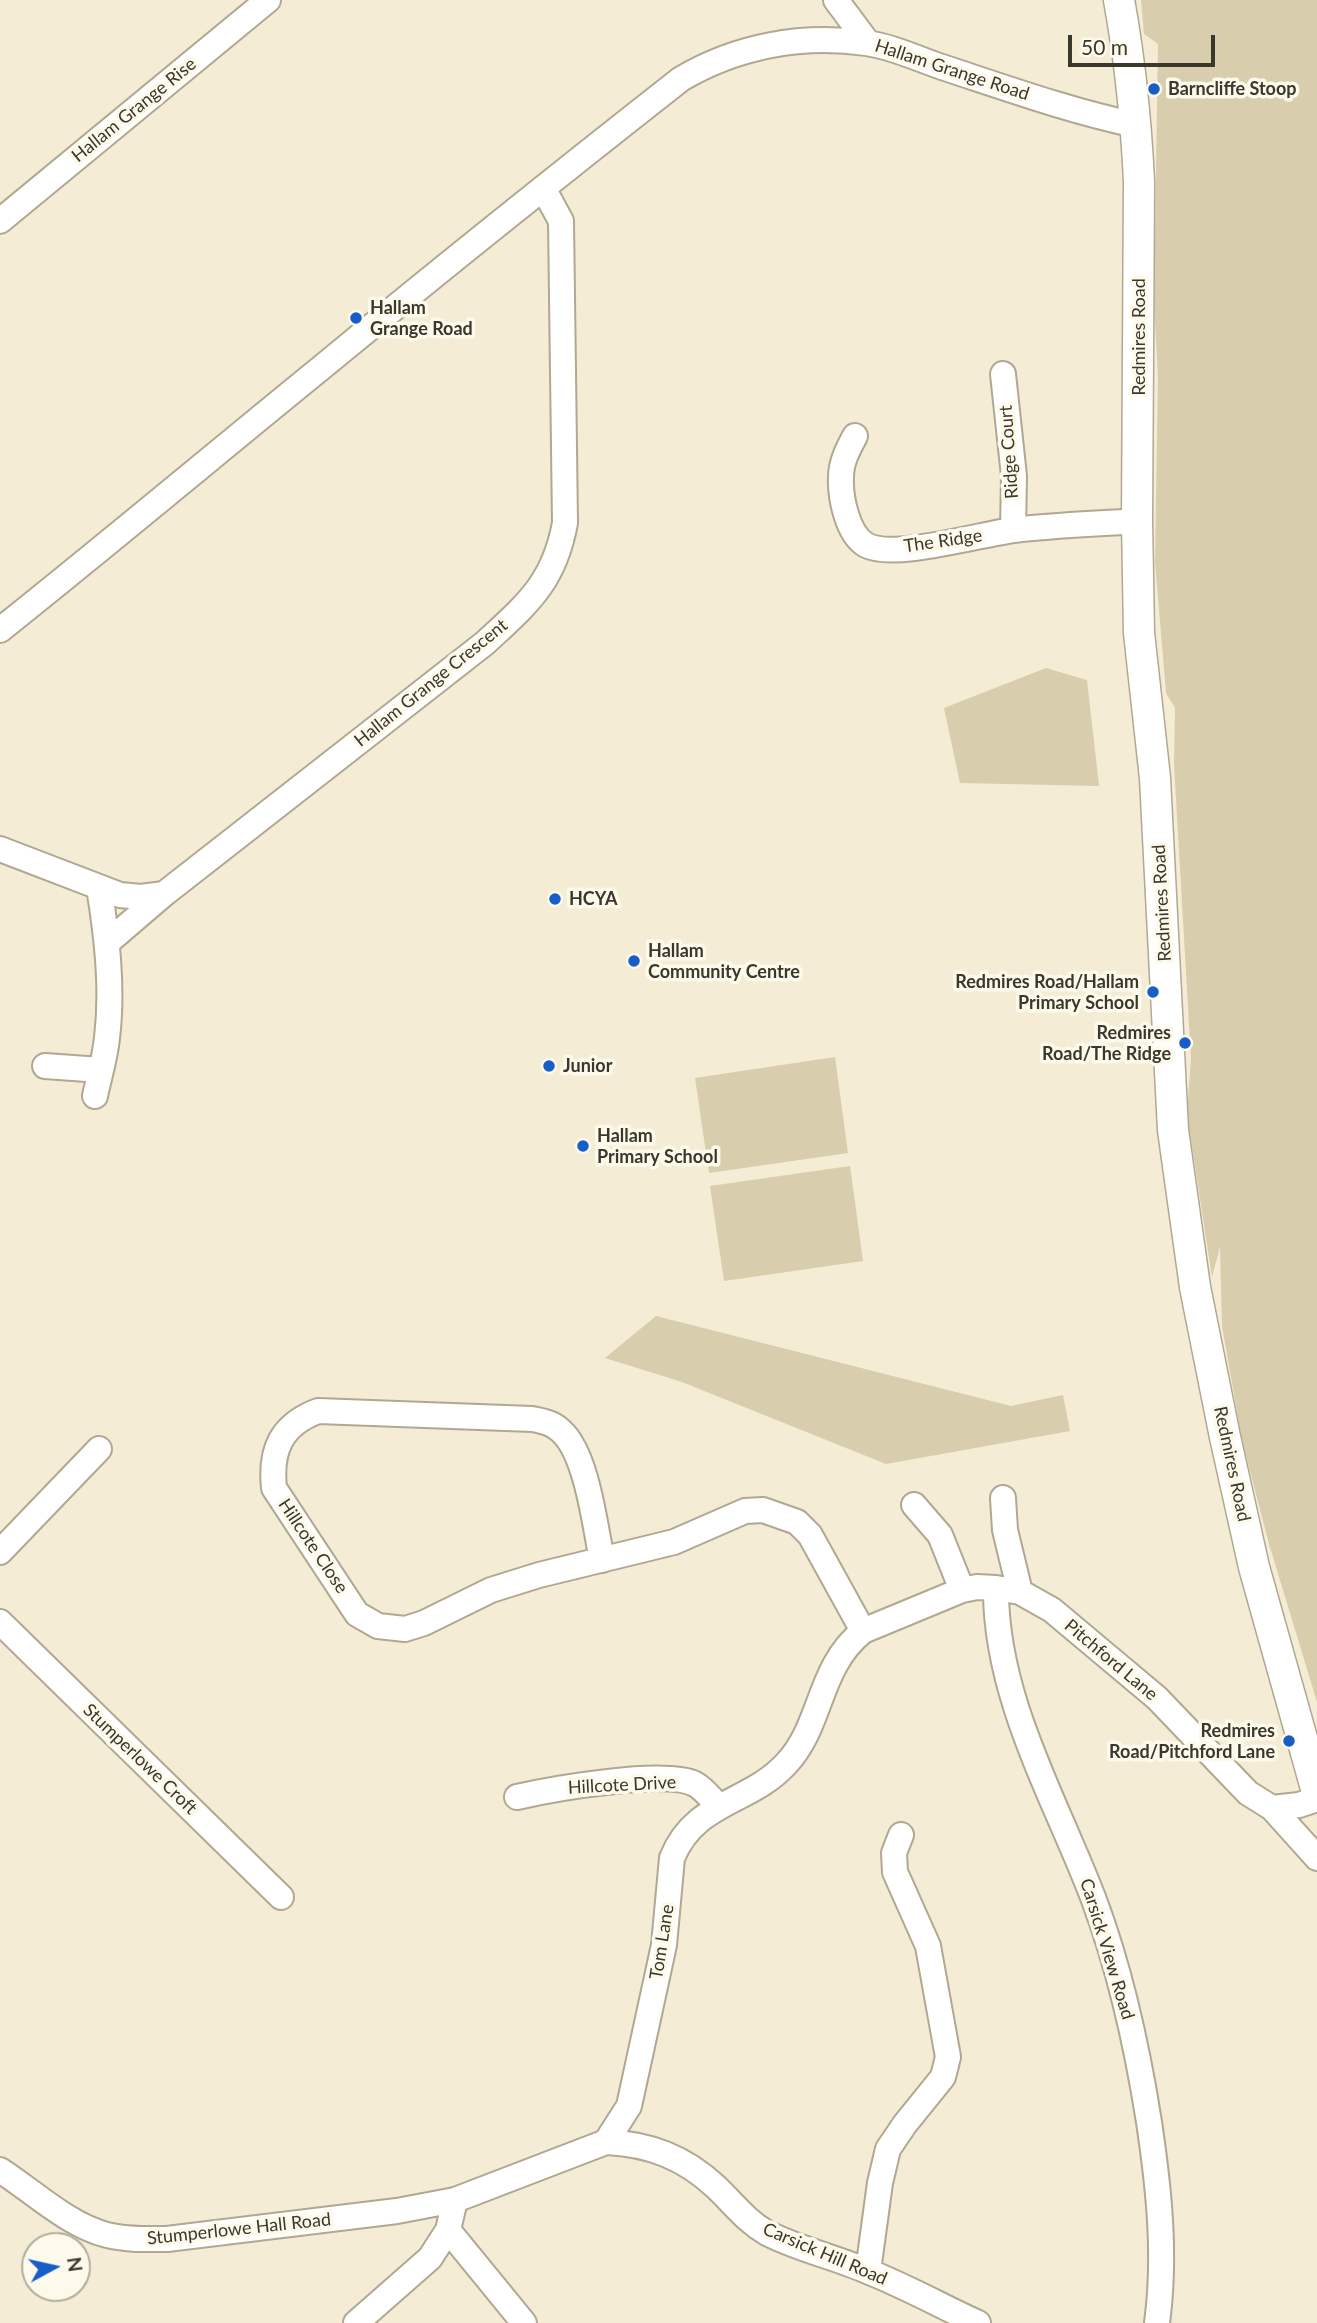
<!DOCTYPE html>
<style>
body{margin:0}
#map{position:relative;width:1317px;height:2323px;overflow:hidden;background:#f4ecd4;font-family:Lato,sans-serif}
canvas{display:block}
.north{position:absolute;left:21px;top:2232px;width:70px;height:70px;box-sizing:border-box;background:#fefaeb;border:2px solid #b0ac9f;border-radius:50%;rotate:82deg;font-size:19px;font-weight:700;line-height:28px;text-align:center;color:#3a372d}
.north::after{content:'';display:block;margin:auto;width:24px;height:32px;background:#185ec9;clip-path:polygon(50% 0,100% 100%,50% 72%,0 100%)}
.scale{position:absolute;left:1068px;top:35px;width:147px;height:32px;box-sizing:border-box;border:4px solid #3a372d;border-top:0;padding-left:9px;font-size:21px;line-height:24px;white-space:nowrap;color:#3a372d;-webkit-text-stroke:5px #fefaeb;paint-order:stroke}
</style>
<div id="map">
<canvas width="1317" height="2323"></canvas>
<div class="north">N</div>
<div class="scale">50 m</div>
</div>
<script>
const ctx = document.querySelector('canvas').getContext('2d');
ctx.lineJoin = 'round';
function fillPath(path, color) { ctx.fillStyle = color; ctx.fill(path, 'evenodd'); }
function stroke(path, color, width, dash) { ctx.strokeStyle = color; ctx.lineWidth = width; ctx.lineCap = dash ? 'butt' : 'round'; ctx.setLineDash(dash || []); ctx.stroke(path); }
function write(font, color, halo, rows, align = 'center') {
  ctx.font = font + ' Lato,sans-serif'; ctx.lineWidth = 7; ctx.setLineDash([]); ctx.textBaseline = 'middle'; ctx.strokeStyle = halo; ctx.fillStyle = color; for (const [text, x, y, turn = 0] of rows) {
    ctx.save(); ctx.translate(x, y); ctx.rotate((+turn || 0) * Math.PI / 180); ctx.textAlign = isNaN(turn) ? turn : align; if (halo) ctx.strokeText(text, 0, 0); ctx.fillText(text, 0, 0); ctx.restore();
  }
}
fillPath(new Path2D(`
 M1141,0H1317V1702L1269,1544L1242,1440L1222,1326L1220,1247L1212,1277L1187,1113L1191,1059L1174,764L1175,708L1166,693L1155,562L1158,377L1154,302L1158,44L1144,34Z
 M1046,668L1087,680L1099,786L960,783L944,708Z
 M835,1057L848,1153L709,1173L695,1078Z
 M850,1166L863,1261L724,1281L710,1186Z
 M656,1316L1011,1406L1063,1395L1070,1431L886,1464L682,1382L605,1358Z`), '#d8cdad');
const minor = new Path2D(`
 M836,0L868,43
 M0,221L268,0
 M1003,374L1014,476L1013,530
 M855,436C848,449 841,462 841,477C840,496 847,534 866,545C893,560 981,534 1014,530C1055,525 1096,524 1137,521
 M0,630C108,544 214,455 321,368C440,270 560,174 681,79C737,46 801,34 866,43C891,46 918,59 942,67C1006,88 1070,111 1136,125
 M0,849L120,895L141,897L164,894L485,643C527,604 554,583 565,523L561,221L543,188
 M108,942L164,894
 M45,1066L101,1070
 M95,1096C99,1077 105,1058 107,1038C113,988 107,937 99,887
 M1003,1498L1005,1530L1020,1592
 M914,1505L940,1535L962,1590
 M0,1552L99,1449
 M602,1560C595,1526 587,1454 561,1431C553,1423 543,1421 532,1419L318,1411C281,1425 270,1450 274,1488L357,1614L378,1626L405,1629L424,1623L491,1590L539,1575L674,1542L745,1511L763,1510L797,1522L810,1535L863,1631
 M996,1588C995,1698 1056,1800 1094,1900C1121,1972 1137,2046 1149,2122C1159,2189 1166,2256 1157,2323
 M0,1622L281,1897
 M517,1797C552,1789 665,1769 695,1784C704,1789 711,1798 718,1806
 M1272,1808L1317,1858
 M606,2142C649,2144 684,2157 716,2187C733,2203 746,2221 767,2233C798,2249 835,2257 867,2271C905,2286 941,2306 978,2323
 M0,2170C34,2192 68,2225 107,2235C127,2240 147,2239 167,2239L397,2211L455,2200
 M448,2230L524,2323
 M868,2271L880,2183L888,2149L905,2124L943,2077L948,2057L928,1946L895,1872L894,1853L901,1835
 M356,2323L430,2258L448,2230L455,2200L606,2142L629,2106L664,1945L672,1858C695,1801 749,1804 786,1764C823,1725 817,1668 863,1631L962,1590L977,1587L996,1588L1020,1592L1052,1610L1157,1698L1248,1793L1272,1808L1299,1805L1317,1799`);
const tertiary = new Path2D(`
 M1119,0C1130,60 1136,120 1139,181L1137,521L1139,633L1155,778L1173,1130L1195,1287L1225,1437L1254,1567L1317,1792`);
stroke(minor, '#b0a891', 28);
stroke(tertiary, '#b0a891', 33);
stroke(minor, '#fff', 24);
stroke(tertiary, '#fff', 30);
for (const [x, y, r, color] of [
 [1154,89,7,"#185ec9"],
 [356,318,7,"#185ec9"],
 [555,899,7,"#185ec9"],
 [634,961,7,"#185ec9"],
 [1153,992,7,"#185ec9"],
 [1185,1043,7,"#185ec9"],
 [549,1066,7,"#185ec9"],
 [583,1146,7,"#185ec9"],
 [1289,1741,7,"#185ec9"]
]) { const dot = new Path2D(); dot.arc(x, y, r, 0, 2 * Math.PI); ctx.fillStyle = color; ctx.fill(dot); stroke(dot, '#fefaeb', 2.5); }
write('18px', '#3a372d', '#fefaeb', [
 ["Hallam Grange Road",952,70,18],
 ["Hallam Grange Rise",134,110,-39],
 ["Redmires Road",1139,337,-90],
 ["Ridge Court",1009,452,-94],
 ["The Ridge",943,541,-8],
 ["Hallam Grange Crescent",431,683,-39],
 ["Redmires Road",1162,903,-93],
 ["Redmires Road",1232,1464,78],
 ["Hillcote Close",313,1546,56],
 ["Pitchford Lane",1111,1660,40],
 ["Stumperlowe Croft",140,1759,44],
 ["Hillcote Drive",622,1785,-3],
 ["Tom Lane",662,1942,-81],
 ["Carsick View Road",1107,1949,73],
 ["Stumperlowe Hall Road",239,2229,-6],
 ["Carsick Hill Road",825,2254,23]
]);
write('bold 18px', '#3a372d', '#fefaeb', [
 ["Barncliffe Stoop",1168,89],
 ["Hallam",370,308],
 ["Grange Road",370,329],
 ["HCYA",569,899],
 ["Hallam",648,951],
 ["Community Centre",648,972],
 ["Redmires Road/Hallam",1139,982,"right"],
 ["Primary School",1139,1003,"right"],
 ["Redmires",1171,1033,"right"],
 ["Road/The Ridge",1171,1054,"right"],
 ["Junior",563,1066],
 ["Hallam",597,1136],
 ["Primary School",597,1157],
 ["Redmires",1275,1731,"right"],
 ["Road/Pitchford Lane",1275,1752,"right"]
], 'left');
</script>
